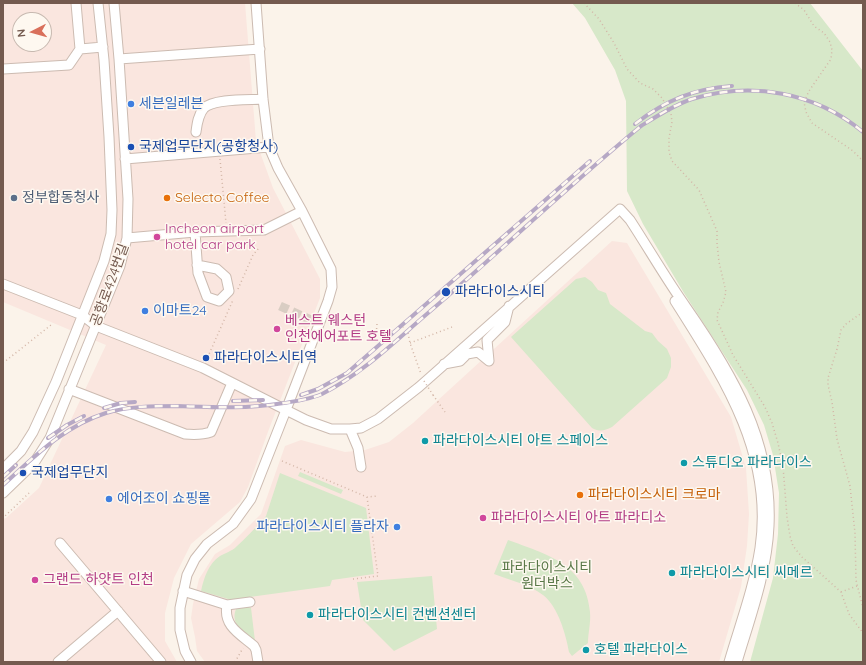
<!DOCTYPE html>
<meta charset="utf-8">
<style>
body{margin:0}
#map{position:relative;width:866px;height:665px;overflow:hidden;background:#fbf3ea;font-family:Quicksand,sans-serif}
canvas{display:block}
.frame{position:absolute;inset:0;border:4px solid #745a4f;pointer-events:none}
.north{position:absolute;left:12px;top:12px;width:40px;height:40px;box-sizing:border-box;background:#fef8f0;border:1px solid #c7b9b0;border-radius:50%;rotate:264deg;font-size:11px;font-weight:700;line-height:16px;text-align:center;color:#745a4f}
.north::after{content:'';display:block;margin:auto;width:14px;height:18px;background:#d9705b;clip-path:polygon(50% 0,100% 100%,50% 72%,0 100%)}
</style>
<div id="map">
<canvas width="866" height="665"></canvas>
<div class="frame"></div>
<div class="north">N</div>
</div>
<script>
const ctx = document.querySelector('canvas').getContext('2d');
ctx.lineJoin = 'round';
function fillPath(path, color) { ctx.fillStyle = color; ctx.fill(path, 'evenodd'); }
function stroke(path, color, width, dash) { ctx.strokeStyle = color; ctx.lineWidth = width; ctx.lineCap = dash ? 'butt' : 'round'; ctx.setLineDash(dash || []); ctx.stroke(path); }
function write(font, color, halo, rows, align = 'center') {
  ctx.font = font + ' Quicksand,"Noto Sans KR",sans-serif'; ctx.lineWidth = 3; ctx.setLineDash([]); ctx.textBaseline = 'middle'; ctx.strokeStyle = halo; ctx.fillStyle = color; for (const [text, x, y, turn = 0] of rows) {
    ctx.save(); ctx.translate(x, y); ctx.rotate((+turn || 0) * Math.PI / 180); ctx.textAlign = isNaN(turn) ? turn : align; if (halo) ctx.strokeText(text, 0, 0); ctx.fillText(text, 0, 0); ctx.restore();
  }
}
fillPath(new Path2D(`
 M3,3H245L256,141L273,188L320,279V298L269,429L248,487L240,502L191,544L174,578L165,613V641L177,662H3V519L6,518L39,488L106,345L3,302ZM20,20H44V44H20Z
 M612,241L627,243L731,417L746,468L749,514L747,546L741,587L719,662H205L197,651L195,637L191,618L193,604L199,579L215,554L230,545L261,514L285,446L301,440L345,452L365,450L389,442L413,423Z`), '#fae6df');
fillPath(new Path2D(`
 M572,3H810L863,71V662H750L773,578L778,534L779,493L773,455L764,425L747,390L684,293L643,224L627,191L626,101L615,70L585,18Z
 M585,277L592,282L598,290L606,293L610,304L645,331L652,333L658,341L667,349L671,358V367L667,378L612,427C604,431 600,432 592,428L511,337L576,279Z
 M300,472L343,490L341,494L298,476Z
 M280,473L366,508L374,574L332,580L330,586L235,599H228L201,591C204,578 208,564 220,556C225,553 232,551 236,547C246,538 254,529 263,520L266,516Z
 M508,540C546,554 586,564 590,612C591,623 588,633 588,643L572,656L569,652C566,635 558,606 543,595C530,585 510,580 494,574Z
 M432,576L437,629L394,651L363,620L357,582Z
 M248,607L251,608L255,641H252C243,632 230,624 236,609Z`), '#d7e8c9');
stroke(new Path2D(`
 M280,306L320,324`), '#d9cdc3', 9, [9, 4.5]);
const minor = new Path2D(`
 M80,49L103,47
 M119,59L260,49
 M3,69L69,65L80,49L76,3
 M196,132C197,124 198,115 204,108C214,98 250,100 263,99
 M125,159L269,147
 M620,209L630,220C649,249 666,279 686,307C732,373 773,442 769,526C767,573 750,618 737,662
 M195,232L198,273L207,297L219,301L229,291L226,277L217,269L197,265
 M127,238L195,232L264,230L302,211
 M3,284L82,315L96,326L203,368L286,410L328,301L332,287L331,269L302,211L278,168L269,147L263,99L256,3
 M675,301C723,377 774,453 760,548C754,587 740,624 729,662
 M489,361L487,340L505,322L509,306
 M444,364L460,361L467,354L478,352L489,361
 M69,389L185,434C195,435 202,435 211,432L232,383
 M350,429L358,448L361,467
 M3,469L21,451L33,432L56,382L104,261L111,234L112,210L109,137L104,60L98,3
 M3,493L34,463L50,438L120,266L127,238L128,199L119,59L114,3
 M60,543L161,662
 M183,591L227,605C223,626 240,634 254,646L256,650L258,662
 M227,605L250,602
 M58,662L118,611
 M191,662L185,651L180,630V608L187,575L195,559L207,544L233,524L251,499L286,410L306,420L331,429H350L361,428L378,419L419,387L620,209`);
stroke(minor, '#ccbbb1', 11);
stroke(new Path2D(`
 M584,3L599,19L614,43L627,69L640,83L653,89L662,98L671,114L672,122L669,138V152L672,161L699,190L717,231V243L719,262L726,292L723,303L718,312L717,320L733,355L765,407L772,423L778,443L783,466L787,517L790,536L793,546L802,557L841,592L849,614L863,633
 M795,3L804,10L814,26L824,33L830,42L832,50L831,59L809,91L804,102L806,112L812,123L853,151L863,161
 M220,159L226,223
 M238,289L253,255L259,248
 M863,312L846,324L841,330L837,349L828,378V385L832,402L837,439L850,486L855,533L856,580L863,608
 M377,324L376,336L406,326
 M408,333L410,343L421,374
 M410,343L452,327
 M206,361L233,300
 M3,363L51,325
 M433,395L445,412
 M282,461L367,497L377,496
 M3,515L4,517L29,493
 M353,579L378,576L367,497
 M841,592L857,586
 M235,662L243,648`), '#d3b6a7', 1.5, [1, 3]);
stroke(minor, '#fff', 9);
const rail = new Path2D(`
 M635,124C666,100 693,89 732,86
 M301,395L318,389L347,373L590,161
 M233,401L263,400
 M104,408L121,403L135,402
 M48,438L67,425L84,416
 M3,477L16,465
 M3,485C34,457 64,426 106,413C129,406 154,406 178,406C211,407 244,409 277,404C292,402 308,400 322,394C362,374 394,342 428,313C500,252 568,186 641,126C657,116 674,105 692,99C752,81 815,92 863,132`);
stroke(rail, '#b6a8c5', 4);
stroke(rail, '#fef8f0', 2.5, [8]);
stroke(new Path2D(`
 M424,381L433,395`), '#d3b6a7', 1.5, [1, 3]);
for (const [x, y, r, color] of [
 [131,104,4,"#3f7fe0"],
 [131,147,4,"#1a4fb4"],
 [14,198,4,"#5c6f8a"],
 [167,198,4,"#e8710a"],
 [157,237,4,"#d1479c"],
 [446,292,5,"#1a4fb4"],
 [145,311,4,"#3f7fe0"],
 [277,329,4,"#d1479c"],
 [206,358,4,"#1a4fb4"],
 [425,441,4,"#0f9aa8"],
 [684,463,4,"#0f9aa8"],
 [23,473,4,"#1a4fb4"],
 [580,495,4,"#e8710a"],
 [109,499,4,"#3f7fe0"],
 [483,518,4,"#d1479c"],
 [397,527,4,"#3f7fe0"],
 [672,573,4,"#0f9aa8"],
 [35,580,4,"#d1479c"],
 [310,615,4,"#0f9aa8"],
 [586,650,4,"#0f9aa8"]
]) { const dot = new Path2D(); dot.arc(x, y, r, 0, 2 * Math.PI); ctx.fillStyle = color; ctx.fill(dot); stroke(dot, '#fef8f0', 1.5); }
write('14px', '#366cbe', '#fef8f0', [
 ["세븐일레븐",139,104],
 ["이마트24",153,311],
 ["에어조이 쇼핑몰",117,499],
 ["파라다이스시티 플라자",389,527,"right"]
], 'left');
write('14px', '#164399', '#fef8f0', [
 ["국제업무단지(공항청사)",139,147],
 ["파라다이스시티",455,292],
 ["파라다이스시티역",214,358],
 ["국제업무단지",31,473]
], 'left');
write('14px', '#4e5e75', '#fef8f0', [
 ["정부합동청사",22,198]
], 'left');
write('14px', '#c56008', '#fef8f0', [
 ["Selecto Coffee",175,198],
 ["파라다이스시티 크로마",588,495]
], 'left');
write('14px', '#b23c85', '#fef8f0', [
 ["Incheon airport",165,229],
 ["hotel car park",165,245],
 ["베스트 웨스턴",285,321],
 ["인천에어포트 호텔",285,337],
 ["파라다이스시티 아트 파라디소",491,518],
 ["그랜드 하얏트 인천",43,580]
], 'left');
write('14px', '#745a4f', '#fef8f0', [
 ["공항로424번길",110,285,-70]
]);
write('14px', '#0d838f', '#fef8f0', [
 ["파라다이스시티 아트 스페이스",433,441],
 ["스튜디오 파라다이스",692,463],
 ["파라다이스시티 씨메르",680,573],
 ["파라다이스시티 컨벤션센터",318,615],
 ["호텔 파라다이스",594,650]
], 'left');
write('14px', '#597848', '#fef8f0', [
 ["파라다이스시티",547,568],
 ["원더박스",547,584]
]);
</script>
